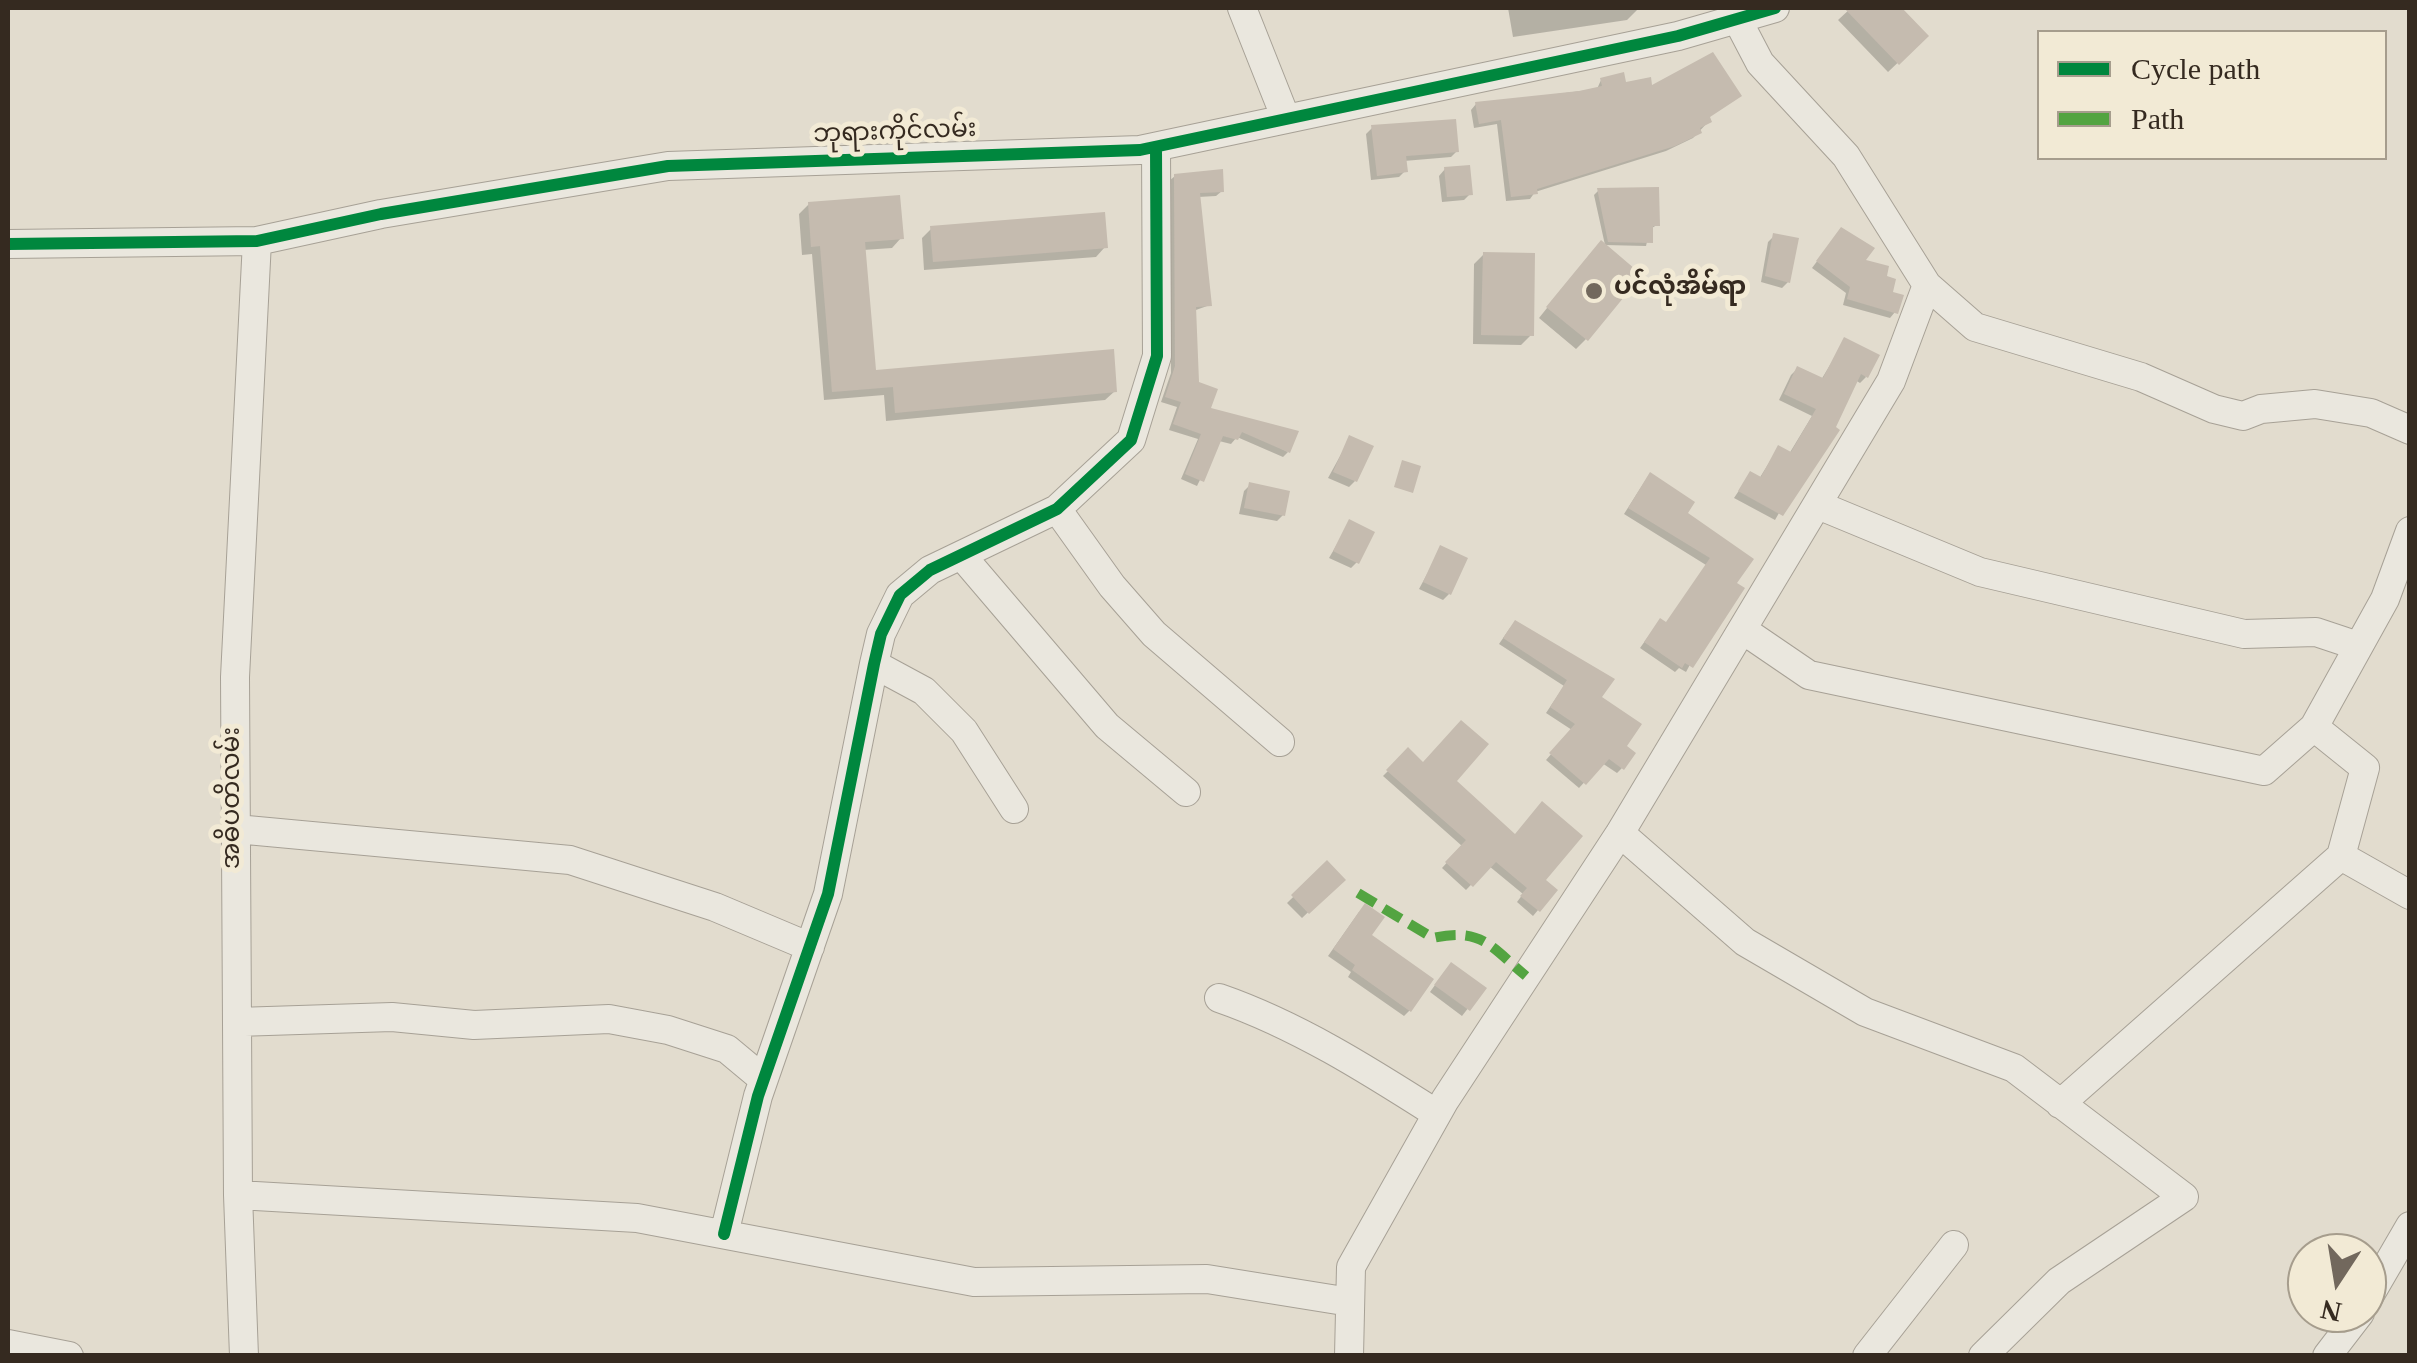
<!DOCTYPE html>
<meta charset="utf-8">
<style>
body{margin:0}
#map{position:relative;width:2417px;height:1363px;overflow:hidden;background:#e2dcce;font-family:Georgia,serif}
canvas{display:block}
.frame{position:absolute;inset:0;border:10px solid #352a20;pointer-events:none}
.legend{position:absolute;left:2037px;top:30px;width:350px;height:130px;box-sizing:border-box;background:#f2ead5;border:2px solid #a69d8d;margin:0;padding:12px 18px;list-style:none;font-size:30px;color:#352a20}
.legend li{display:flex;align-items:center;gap:20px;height:50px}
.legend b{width:50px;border:2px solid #a69d8d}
.north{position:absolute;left:2287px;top:1233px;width:100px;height:100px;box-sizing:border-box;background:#f2ead5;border:2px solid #a69d8d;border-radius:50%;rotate:192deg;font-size:28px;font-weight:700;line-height:40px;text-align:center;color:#352a20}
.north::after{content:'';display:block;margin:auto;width:35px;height:45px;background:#72685d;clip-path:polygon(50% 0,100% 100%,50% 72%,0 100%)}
</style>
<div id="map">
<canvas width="2417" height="1363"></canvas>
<div class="frame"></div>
<ul class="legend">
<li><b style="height:12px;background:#00873e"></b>Cycle path</li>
<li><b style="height:12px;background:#53a441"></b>Path</li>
</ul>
<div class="north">N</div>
</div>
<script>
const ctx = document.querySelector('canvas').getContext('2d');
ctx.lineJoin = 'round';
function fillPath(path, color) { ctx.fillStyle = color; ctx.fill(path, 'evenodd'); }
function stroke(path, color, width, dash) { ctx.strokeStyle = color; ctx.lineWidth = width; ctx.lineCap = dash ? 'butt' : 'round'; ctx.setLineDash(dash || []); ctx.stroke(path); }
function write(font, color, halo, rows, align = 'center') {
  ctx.font = font + ' Georgia,"Noto Sans Myanmar",serif'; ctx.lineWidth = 10; ctx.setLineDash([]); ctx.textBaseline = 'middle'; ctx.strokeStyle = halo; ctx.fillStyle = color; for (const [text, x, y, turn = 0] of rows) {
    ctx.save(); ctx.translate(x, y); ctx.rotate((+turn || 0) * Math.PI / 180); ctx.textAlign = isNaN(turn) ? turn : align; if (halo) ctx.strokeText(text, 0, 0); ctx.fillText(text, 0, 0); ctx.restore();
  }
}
fillPath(new Path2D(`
 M1508,8H1639L1627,20L1513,37Z
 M1851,8H1899L1926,36L1888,72L1838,20Z
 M1601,80L1651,89L1709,121L1693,138L1666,151L1535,192L1530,199L1506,201L1497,124L1474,128L1471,110L1476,104L1597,89Z
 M1372,128L1457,151L1451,157L1404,161L1405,171L1399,177L1371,180L1366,134Z
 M1445,169L1470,194L1464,200L1442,202L1439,176Z
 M1175,176L1222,191L1216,196L1198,197L1210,305L1193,311L1196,384L1207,410L1288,452L1283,457L1237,437L1231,444L1219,441L1197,486L1181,479L1198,439L1169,430L1177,407L1161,402L1171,373L1169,181Z
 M1598,191L1657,225L1650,229L1646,246L1605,245L1594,195Z
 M809,204L901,238L892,248L863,250L873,372L1115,391L1105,400L886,421L884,395L824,400L812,254L802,255L799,214Z
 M932,228L1105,247L1096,257L924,270L922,238Z
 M1774,236L1788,282L1782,288L1761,282L1768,242Z
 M1836,236L1884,278L1895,312L1890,318L1843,305L1846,293L1812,268Z
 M1591,253L1586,339L1576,349L1539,318Z
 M1484,254L1531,335L1521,345L1473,344L1474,264Z
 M1845,340L1866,377L1860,383L1855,380L1775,520L1734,498L1750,474L1759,479L1778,448L1789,454L1812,416L1779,400L1791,375L1797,369L1821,380Z
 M1350,438L1355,481L1349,487L1328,478Z
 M1645,481L1685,514L1734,583L1686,672L1679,668L1675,672L1640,648L1655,627L1666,625L1706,565L1624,514Z
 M1250,485L1283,515L1277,521L1239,514L1244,491Z
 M1350,522L1357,562L1351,568L1329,558Z
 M1441,548L1449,594L1443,600L1419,589Z
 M1510,628L1599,697L1624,747L1622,768L1617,773L1602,763L1579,788L1546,760L1572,730L1546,713L1564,686L1499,644Z
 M1408,751L1422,765L1454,781L1554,891L1533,916L1517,902L1523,894L1489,866L1466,890L1442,868L1462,846L1383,776Z
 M1327,864L1342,880L1302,918L1287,903Z
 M1359,912L1410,1010L1404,1016L1348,977L1351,972L1328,956Z
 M1445,971L1483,989L1462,1016L1430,992Z`), '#0003');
fillPath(new Path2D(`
 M1844,8H1902L1929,36L1899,65Z
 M1713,52L1742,96L1710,117L1712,122L1700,128L1702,133L1675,146L1537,189L1538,194L1511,197L1501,120L1479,124L1475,102L1579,91L1602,86L1600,78L1624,72L1626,82L1651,77L1652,85Z
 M1456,119L1459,152L1406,156L1408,172L1377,176L1371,125Z
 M1470,165L1473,195L1447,197L1444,167Z
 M1223,169L1224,192L1200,193L1212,306L1196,307L1199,382L1218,389L1211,408L1299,431L1290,453L1242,432L1238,440L1223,436L1204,482L1185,474L1201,434L1173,424L1181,402L1165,397L1175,366L1174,174Z
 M1659,187L1660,226H1653V243L1608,242L1597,188Z
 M900,195L904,239L865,242L876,370L1114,349L1117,392L895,413L893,387L832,392L820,246L811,247L808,202Z
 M1105,212L1108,248L933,262L930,226Z
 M1841,227L1875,248L1866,260L1889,266L1887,276L1896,279L1893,292L1904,295L1898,314L1847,299L1850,287L1816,261Z
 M1773,233L1799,238L1790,283L1765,276Z
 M1601,240L1642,275L1588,341L1546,307Z
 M1483,252L1535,253L1534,336L1481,335Z
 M1844,337L1880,355L1868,378L1861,374L1836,427L1840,430L1783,516L1738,491L1750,471L1761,477L1778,445L1791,452L1816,409L1784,394L1797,366L1823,378Z
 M1349,435L1374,446L1357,482L1333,472Z
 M1402,460L1421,466L1413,493L1394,487Z
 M1650,472L1695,502L1688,513L1754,559L1737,583L1745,588L1693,668L1685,663L1682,668L1644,642L1660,618L1666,622L1710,558L1628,508Z
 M1249,482L1290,491L1285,516L1244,508Z
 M1349,519L1375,532L1359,564L1333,551Z
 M1440,545L1468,558L1451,595L1423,582Z
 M1515,620L1615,679L1602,697L1642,724L1627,746L1636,753L1624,770L1609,759L1586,785L1549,753L1575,724L1550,707L1567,680L1503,638Z
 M1461,720L1489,744L1457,781L1515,834L1542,801L1583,836L1546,880L1558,890L1540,912L1520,896L1527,888L1496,862L1473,887L1445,862L1466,840L1386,770L1408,747L1423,762Z
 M1327,860L1346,880L1309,914L1291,895Z
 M1365,903L1385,917L1372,935L1434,979L1411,1012L1352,970L1355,965L1333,949Z
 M1451,962L1487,988L1470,1011L1434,985Z`), '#c5bbaf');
const minor = new Path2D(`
 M1242,8L1286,119
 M1737,19L1760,63L1846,156L1927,285L1975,327L2141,377L2214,409L2243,416L2261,409L2315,404L2371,413L2410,430
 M8,244L257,241L381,214L668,166L1140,150L1678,36L1775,8
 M1818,505L1980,572L2244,634L2316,632L2358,646
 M1057,509L1112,586L1154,634L1280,742
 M2410,531L2385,599L2314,727L2365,768L2341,856L2410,895
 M962,556L1107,726L1186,792
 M1743,630L1809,675L2264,771L2314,727
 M874,664L924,691L964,731L1014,809
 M236,829L570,860L715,907L810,947
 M1620,833L1745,942L1865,1012L2014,1068L2184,1197L2059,1281L1983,1356
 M1219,998C1297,1025 1368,1070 1437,1114
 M237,1022L392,1017L474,1025L609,1019L668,1030L727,1049L763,1079
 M2060,1104L2341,856
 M238,1195L637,1218L974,1282L1207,1279L1350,1302
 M724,1234L758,1096L828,894L874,664L881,634L900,595L930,570L1057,509L1131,440L1157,356L1156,147
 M2367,1300L2410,1226
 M8,1344L69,1356
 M244,1356L238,1195L235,677L257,241
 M1349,1356L1351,1267L1445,1100L1620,833L1891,381L1927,285
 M1867,1356L1954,1245
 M2327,1356L2360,1313`);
stroke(minor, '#a7a196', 30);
stroke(minor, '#eae7de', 28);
stroke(new Path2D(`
 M1358,893L1433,938C1482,927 1491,947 1526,976`), '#53a441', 10, [20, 10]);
stroke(new Path2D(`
 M8,244L257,241L381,214L668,166L1140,150L1678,36L1775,8
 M724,1234L758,1096L828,894L874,664L881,634L900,595L930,570L1057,509L1131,440L1157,356L1156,147`), '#00873e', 12);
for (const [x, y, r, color] of [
 [1594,291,10,"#72685d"]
]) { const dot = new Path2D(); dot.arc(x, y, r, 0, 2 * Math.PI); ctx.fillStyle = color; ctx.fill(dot); stroke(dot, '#f2ead5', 4); }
write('25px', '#352a20', '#f2ead5', [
 ["ဘုရားကိုင်လမ်း",895,136,-2],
 ["အဓိပတိလမ်း",236,798,-90]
]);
write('bold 25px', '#352a20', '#f2ead5', [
 ["ပင်လုံအိမ်ရာ",1614,291]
], 'left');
</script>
